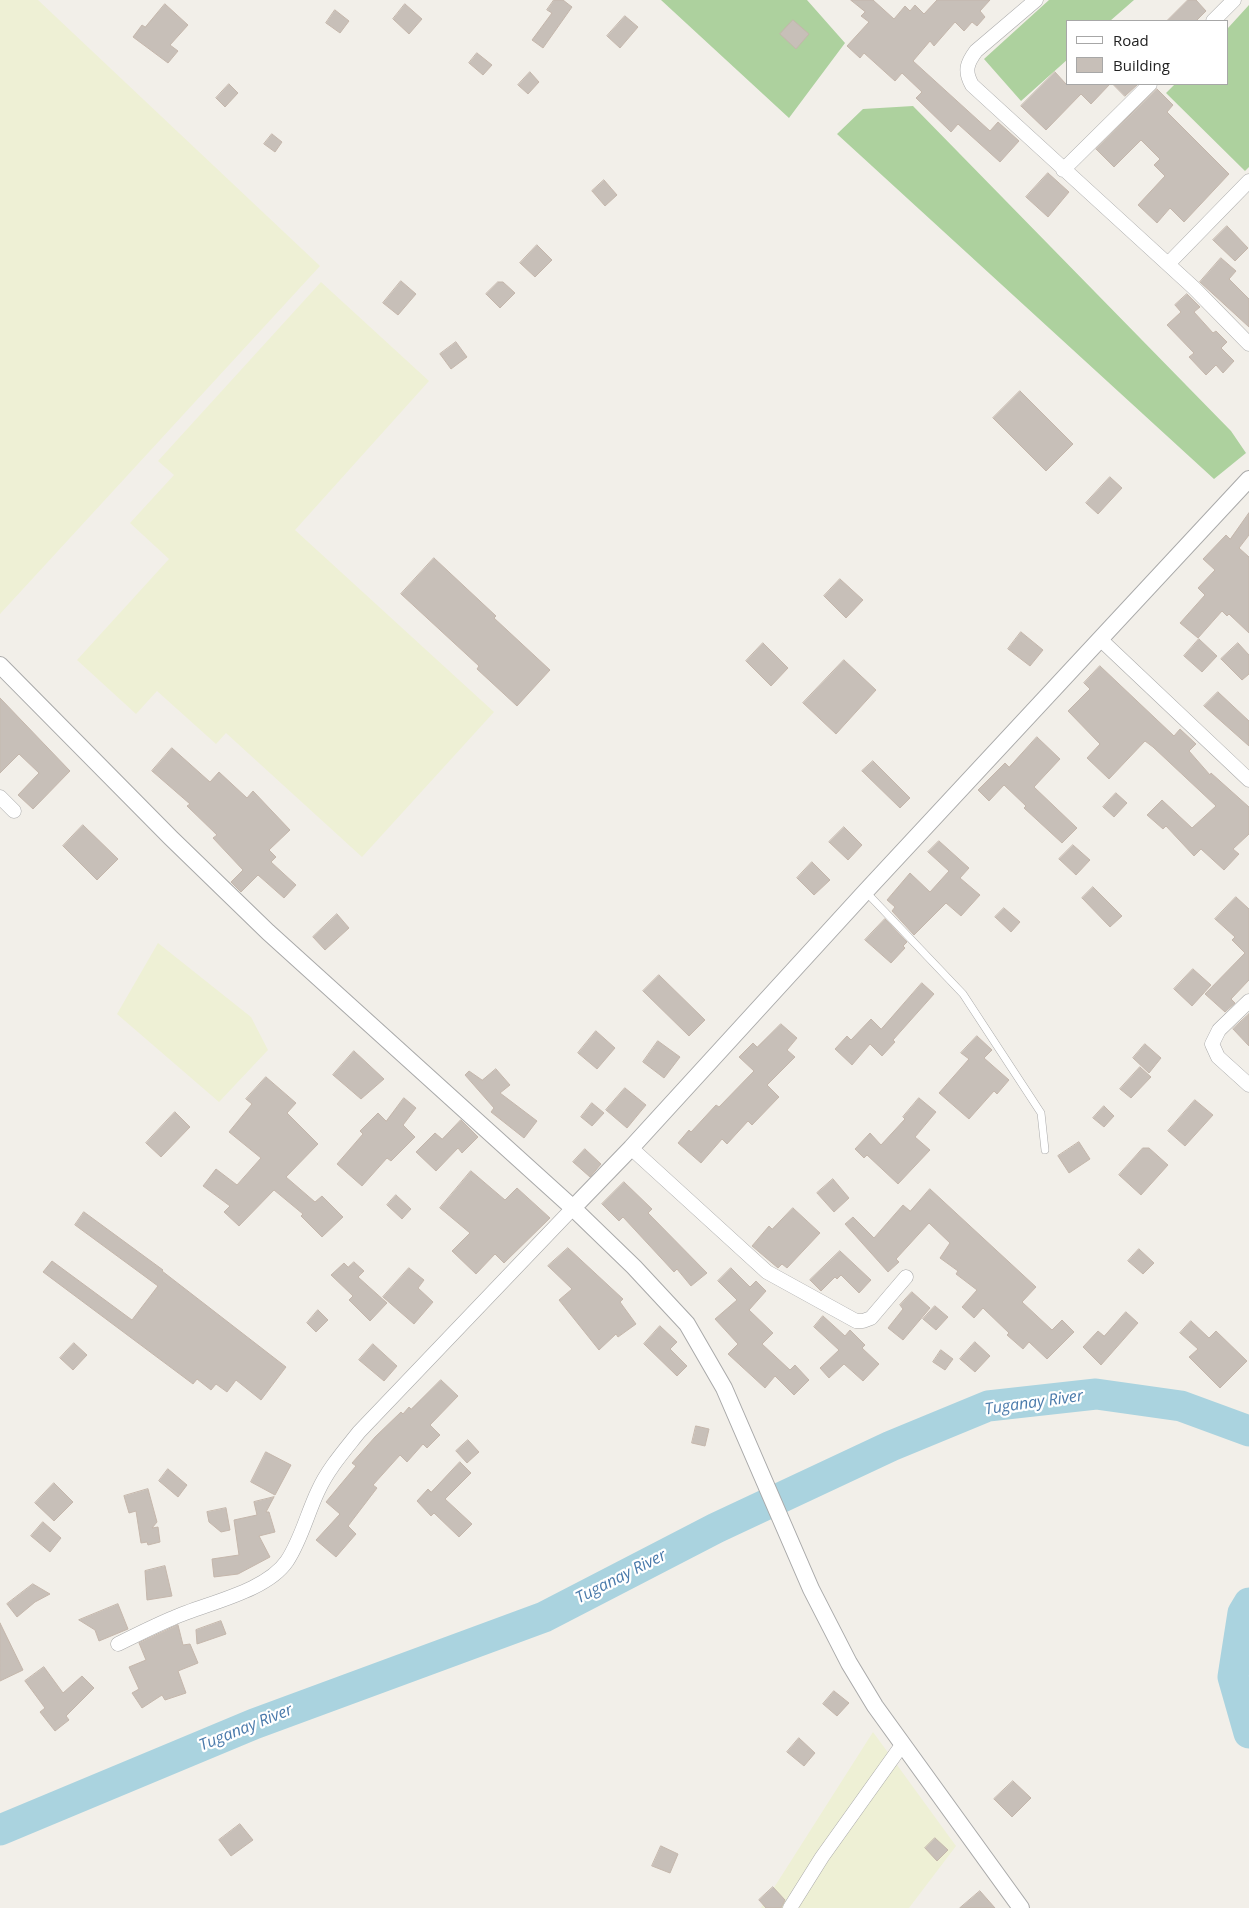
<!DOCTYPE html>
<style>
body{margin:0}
#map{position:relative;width:1249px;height:1908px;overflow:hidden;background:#f2efe9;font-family:"Open Sans",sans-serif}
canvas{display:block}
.legend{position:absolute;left:1066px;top:20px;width:162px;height:65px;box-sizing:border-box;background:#fff;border:1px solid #a7a7a7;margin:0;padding:6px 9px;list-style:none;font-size:15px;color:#222}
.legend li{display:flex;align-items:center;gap:10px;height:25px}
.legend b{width:25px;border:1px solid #a7a7a7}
</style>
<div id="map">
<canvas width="1249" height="1908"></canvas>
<ul class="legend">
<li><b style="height:6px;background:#fff"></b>Road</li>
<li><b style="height:14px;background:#c7bfb8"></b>Building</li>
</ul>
</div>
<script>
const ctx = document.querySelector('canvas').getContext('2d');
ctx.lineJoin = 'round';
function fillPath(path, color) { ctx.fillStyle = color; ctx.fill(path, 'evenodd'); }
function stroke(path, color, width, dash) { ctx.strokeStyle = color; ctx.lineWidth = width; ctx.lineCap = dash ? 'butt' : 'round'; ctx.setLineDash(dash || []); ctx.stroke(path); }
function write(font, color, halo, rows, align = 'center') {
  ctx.font = font + ' "Open Sans",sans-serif'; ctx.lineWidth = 4.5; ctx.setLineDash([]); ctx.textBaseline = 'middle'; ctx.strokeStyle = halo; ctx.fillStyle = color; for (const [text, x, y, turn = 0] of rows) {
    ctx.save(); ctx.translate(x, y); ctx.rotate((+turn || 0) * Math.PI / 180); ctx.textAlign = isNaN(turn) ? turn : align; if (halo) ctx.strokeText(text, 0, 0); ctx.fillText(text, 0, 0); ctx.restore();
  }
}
fillPath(new Path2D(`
 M0,0H38L320,266L0,614Z
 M321,282L429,381L295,530L494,712L362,857L226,733L216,744L157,691L136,714L77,660L169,559L130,523L174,475L158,461Z
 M158,943L251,1017L268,1050L219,1102L117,1014Z
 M873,1732L956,1846L909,1908H761Z`), '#eef0d5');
fillPath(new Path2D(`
 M661,0H807L845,43L789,118Z
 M1049,0H1134L1110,21H1068V59L1021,101L984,59Z
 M1249,5V167L1245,171L1166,93L1175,84H1228V28Z
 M913,106L1231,431L1246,453L1214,479L837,134L863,109Z`), '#add19e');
stroke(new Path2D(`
 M1249,1603L1243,1613L1233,1677L1249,1733
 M0,1830L254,1724L544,1617L716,1528L891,1446L988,1406L1096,1394L1181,1406L1249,1431`), '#aad3df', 31);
const building = new Path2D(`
 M554,0H563L572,7L543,48L532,40L552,13L547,10Z
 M851,0H873L894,19L905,6L910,11L915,5L924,14L937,0H990L980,11L985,17L977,26L972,22L964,31L955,22L934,46L930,41L913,61L990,131L998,122L1019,141L1000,162L958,124L951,132L916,98L922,92L902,73L895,81L864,53L860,58L847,46L869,22L861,16L865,12Z
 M1188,0H1196L1206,11L1196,21H1167Z
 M165,4L188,25L170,45L178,51L168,63L133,37L142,25L145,27Z
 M405,4L422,19L409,34L393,19Z
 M335,10L349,21L340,33L326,23Z
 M625,16L638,27L620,48L607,36Z
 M793,20L809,34L796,49L780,34Z
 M477,53L492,65L483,75L469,63Z
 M530,72L539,82L528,94L518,85Z
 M1055,72L1066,84H1110L1091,104L1081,94L1046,130L1021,106Z
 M229,84L238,93L225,107L216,98Z
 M1113,84H1138L1125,96Z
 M1157,89L1173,105L1167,112L1229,174L1184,222L1170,208L1157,223L1138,205L1165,176L1154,165L1160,159L1141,140L1114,167L1096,149Z
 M272,134L282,142L275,152L264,144Z
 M1048,173L1069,192L1048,217L1026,197Z
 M604,180L617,195L605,206L592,191Z
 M1227,226L1248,248L1235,261L1213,240Z
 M537,245L552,260L535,277L520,263Z
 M1221,258L1236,271L1229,279L1249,299V327L1200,282Z
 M401,281L416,294L398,315L383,303Z
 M498,282H503L515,293L500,308L486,294Z
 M1187,294L1200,307L1194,312L1213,333L1216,331L1227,342L1221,348L1234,361L1223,373L1216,365L1206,375L1189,357L1194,353L1167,325L1181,312L1175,305Z
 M456,342L467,357L451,369L440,354Z
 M1020,391L1073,444L1046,471L993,418Z
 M1110,477L1122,488L1098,514L1086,503Z
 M1249,513V535L1239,548L1249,557V633L1229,614L1227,616L1222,611L1198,638L1180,623L1205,595L1198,588L1215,570L1203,559L1226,535L1230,539Z
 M434,558L496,616L494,618L550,670L517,706L477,669L479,666L401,594Z
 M840,579L863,600L846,618L824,596Z
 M1021,632L1043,650L1030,666L1008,649Z
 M1199,639L1217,656L1202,672L1184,656Z
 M763,643L788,668L771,686L746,661Z
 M1238,643L1249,655V674L1242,680L1221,659Z
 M844,660L876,690L836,734L803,703Z
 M1100,666L1174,736L1180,729L1196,744L1189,751L1210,775L1211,773L1249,807V834L1233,849L1239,854L1224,870L1201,849L1194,856L1166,826L1163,829L1147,815L1162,800L1192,828L1216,806L1153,747L1145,741L1109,779L1087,758L1100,744L1068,711L1090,689L1084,683Z
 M1218,692L1249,721V746L1204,706Z
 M0,698L70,771L33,809L18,795L39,773L19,754L0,773Z
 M1037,737L1060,759L1034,787L1077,828L1062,843L1024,808L1026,806L1004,785L989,801L978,790L1005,763L1009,767Z
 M172,748L210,782L219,772L247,798L253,791L290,830L269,850L276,857L271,862L296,885L284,898L258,875L241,892L231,882L243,870L213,838L217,835L187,806L190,804L152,771Z
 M873,761L910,798L900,808L862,771Z
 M1116,793L1127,803L1114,817L1103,807Z
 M83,825L118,859L97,880L63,846Z
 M844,827L862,845L848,860L829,842Z
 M939,841L969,868L960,878L980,895L961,916L946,903L914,935L892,911L895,907L887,900L910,873L930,892L949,871L928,852Z
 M1073,845L1090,860L1076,875L1059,859Z
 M812,862L830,880L814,895L797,878Z
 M1093,887L1122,916L1110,927L1082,898Z
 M1236,897L1249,909V980L1231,999L1235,1003L1225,1012L1205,994L1245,953L1232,940L1235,937L1215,919Z
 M1004,908L1020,922L1011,932L995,917Z
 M337,914L349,928L325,950L313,937Z
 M885,919L907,942L903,946L905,948L891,963L865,940Z
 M1193,969L1211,985L1192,1006L1174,989Z
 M659,975L705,1020L689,1036L643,991Z
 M922,983L934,994L893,1040L895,1042L882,1056L870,1044L852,1065L835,1049L847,1036L851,1040L871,1019L881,1029Z
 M1249,1014V1046L1233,1029Z
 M781,1024L797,1038L787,1050L795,1057L767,1085L779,1097L752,1125L748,1121L727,1144L722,1139L701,1163L678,1143L689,1130L691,1132L716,1105L719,1107L754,1071L739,1057L753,1043L757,1047Z
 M596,1031L615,1048L597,1069L578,1053Z
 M977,1036L992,1050L984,1058L1009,1080L997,1094L994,1091L969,1119L939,1093L969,1059L961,1053Z
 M658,1041L680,1057L664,1078L643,1062Z
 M1145,1044L1161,1058L1149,1073L1133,1058Z
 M354,1051L384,1079L361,1099L333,1075Z
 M1140,1067L1151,1077L1131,1098L1120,1089Z
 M496,1069L510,1085L500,1093L537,1121L524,1138L491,1112L494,1108L465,1075L469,1071L482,1080Z
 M266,1077L296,1103L287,1113L318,1144L286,1177L315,1202L322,1196L343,1217L322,1237L301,1216L303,1214L274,1190L239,1226L224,1212L230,1206L203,1186L216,1169L237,1185L261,1158L229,1132L252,1104L246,1099Z
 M625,1088L646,1105L627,1128L606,1110Z
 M404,1098L416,1108L403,1125L415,1137L391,1161L387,1158L362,1186L337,1164L363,1134L360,1131L378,1113L386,1121Z
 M919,1098L936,1112L915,1137L930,1150L898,1184L867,1155L864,1158L855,1149L870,1133L881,1145L905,1119L903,1117Z
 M1195,1100L1213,1115L1185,1146L1168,1131Z
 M592,1103L604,1113L592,1126L581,1117Z
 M1104,1106L1114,1116L1104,1127L1093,1118Z
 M175,1112L190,1127L161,1157L146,1143Z
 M461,1120L478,1137L462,1153L458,1148L436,1171L416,1152L435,1133L442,1139Z
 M1079,1142L1090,1159L1069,1173L1058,1156Z
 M1143,1148H1149L1168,1165L1141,1195L1119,1175Z
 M585,1149L601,1164L590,1177L573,1162Z
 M471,1171L505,1200L517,1188L550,1218L504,1263L495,1254L476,1274L452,1251L470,1233L440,1208Z
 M833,1179L849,1198L834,1212L817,1193Z
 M624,1182L652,1209L648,1213L707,1273L691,1286L677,1269L674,1272L623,1217L619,1221L602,1204Z
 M930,1189L1036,1287L1022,1302L1052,1330L1062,1320L1074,1332L1047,1359L1029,1342L1023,1349L1007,1335L1009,1333L983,1308L974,1318L962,1307L977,1290L956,1274L958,1271L940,1258L950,1243L929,1223L896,1259L899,1262L888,1272L845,1224L853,1217L874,1238L903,1205L910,1211Z
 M396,1195L411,1209L402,1219L387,1205Z
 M793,1208L820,1233L787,1268L782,1264L778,1268L752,1246L769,1226L772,1229Z
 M84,1212L163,1270L162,1271L286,1367L261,1400L236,1380L227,1392L216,1384L211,1390L197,1379L193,1384L43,1272L52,1261L132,1320L158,1286L75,1225Z
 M568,1248L623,1299L620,1302L636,1324L618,1337L616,1334L599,1350L559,1300L572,1289L548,1266Z
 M1139,1249L1154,1263L1143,1274L1128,1261Z
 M840,1251L871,1280L859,1293L841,1275L837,1279L835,1277L821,1291L810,1280Z
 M354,1262L364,1271L358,1277L387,1303L370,1321L349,1300L353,1296L331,1275L344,1263L348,1267Z
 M409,1268L424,1280L418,1288L433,1302L414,1324L383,1297Z
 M731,1268L750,1287L756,1281L766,1291L749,1310L773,1333L762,1344L790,1370L795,1365L809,1380L794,1395L775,1376L765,1388L728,1354L738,1344L715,1319L737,1300L718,1281Z
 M912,1292L930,1308L903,1340L888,1328L903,1309L900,1305Z
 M935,1306L948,1317L936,1330L923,1319Z
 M318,1310L328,1320L316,1332L307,1323Z
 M1126,1312L1138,1323L1101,1365L1083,1347L1098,1331L1104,1336Z
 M823,1316L845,1336L850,1330L865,1345L862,1348L879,1364L863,1381L844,1364L829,1378L820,1368L839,1350L814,1327Z
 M1191,1321L1209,1338L1216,1331L1247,1361L1220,1388L1189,1357L1198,1349L1180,1333Z
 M660,1326L677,1342L670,1349L687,1366L677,1376L644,1344Z
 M975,1342L990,1356L975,1372L960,1359Z
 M74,1343L87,1355L73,1370L60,1358Z
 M373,1344L397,1366L384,1381L359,1360Z
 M941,1350L953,1359L945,1370L933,1362Z
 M441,1380L458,1396L430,1425L440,1435L427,1448L423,1444L407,1462L400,1455L373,1485L377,1488L348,1526L356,1534L336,1557L316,1540L340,1514L326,1502L356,1466L352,1463L375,1437L401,1412L403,1414L409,1407L411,1409Z
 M696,1426L709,1429L705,1446L692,1443Z
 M468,1440L479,1452L467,1463L456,1451Z
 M266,1452L291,1465L275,1495L251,1482Z
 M460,1462L471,1473L445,1499L472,1524L459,1537L434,1513L431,1516L417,1501L428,1489L431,1492Z
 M168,1469L187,1485L178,1497L159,1481Z
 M54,1483L73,1502L54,1521L35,1503Z
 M148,1489L157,1522L152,1528L158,1527L160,1542L148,1545L147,1542L141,1543L136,1511L129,1513L124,1496Z
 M274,1497L266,1512H269L275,1532L259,1536L270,1557L238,1574L214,1577L212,1559L239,1555L234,1520L257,1515L254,1502Z
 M226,1508L230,1530L221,1532L209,1522L207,1512Z
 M43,1522L61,1538L50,1552L31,1536Z
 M165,1566L172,1596L147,1600L145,1571Z
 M33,1584L50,1594L35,1602L17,1617L7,1604Z
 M118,1604L128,1629L99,1641L95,1630L79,1620Z
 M221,1621L226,1634L197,1644L196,1630Z
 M0,1623L23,1670L0,1681Z
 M178,1625L183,1645L190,1644L198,1663L178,1671L186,1693L165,1700L162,1695L142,1708L132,1693L139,1689L129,1667L146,1660L139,1643Z
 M44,1667L63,1693L82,1676L94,1688L66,1716L69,1720L55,1731L40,1712L45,1708L25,1681Z
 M834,1691L849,1703L837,1716L823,1704Z
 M799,1738L815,1753L804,1766L787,1752Z
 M1013,1781L1031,1798L1012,1817L994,1799Z
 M240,1824L253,1840L231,1856L219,1840Z
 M935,1838L948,1850L937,1861L925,1848Z
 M661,1846L678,1854L670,1873L652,1866Z
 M773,1887L785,1900L781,1908H766L759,1900Z
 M980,1891L995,1908H960Z`);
fillPath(building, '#c7bfb8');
stroke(building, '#c4b6ab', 1);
const service = new Path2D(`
 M866,892L963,994L1041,1113L1045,1150`);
const minor = new Path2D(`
 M1036,0L976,51C967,63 964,71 972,85L1194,288L1249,344
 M1213,21L1234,0
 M1063,170L1150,84
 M1168,264L1249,181
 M1100,639L1249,780
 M0,797L14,811
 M1249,1001L1219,1030L1212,1044L1218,1057L1249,1085
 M631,1148L767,1272L856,1321H863L871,1318L906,1277
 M118,1644C136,1635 154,1626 173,1618C206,1603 266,1592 287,1561C301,1540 307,1514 318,1491C328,1469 344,1451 359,1432L573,1208
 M790,1908L822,1857L902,1745`);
const tertiary = new Path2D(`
 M0,665L171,838L268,932L573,1208L634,1267L687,1324L724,1388L811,1589L849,1663L875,1706L1021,1908
 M573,1208L631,1148L865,892L1249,479`);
stroke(service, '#a9a9a9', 8);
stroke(minor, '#a9a9a9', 15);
stroke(tertiary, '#a9a9a9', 18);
stroke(service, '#fff', 7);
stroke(minor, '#fff', 14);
stroke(tertiary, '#fff', 16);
write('italic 16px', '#4a7aab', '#fff', [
 ["Tuganay River",1034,1403,-8],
 ["Tuganay River",621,1577,-27],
 ["Tuganay River",246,1728,-22]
]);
</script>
